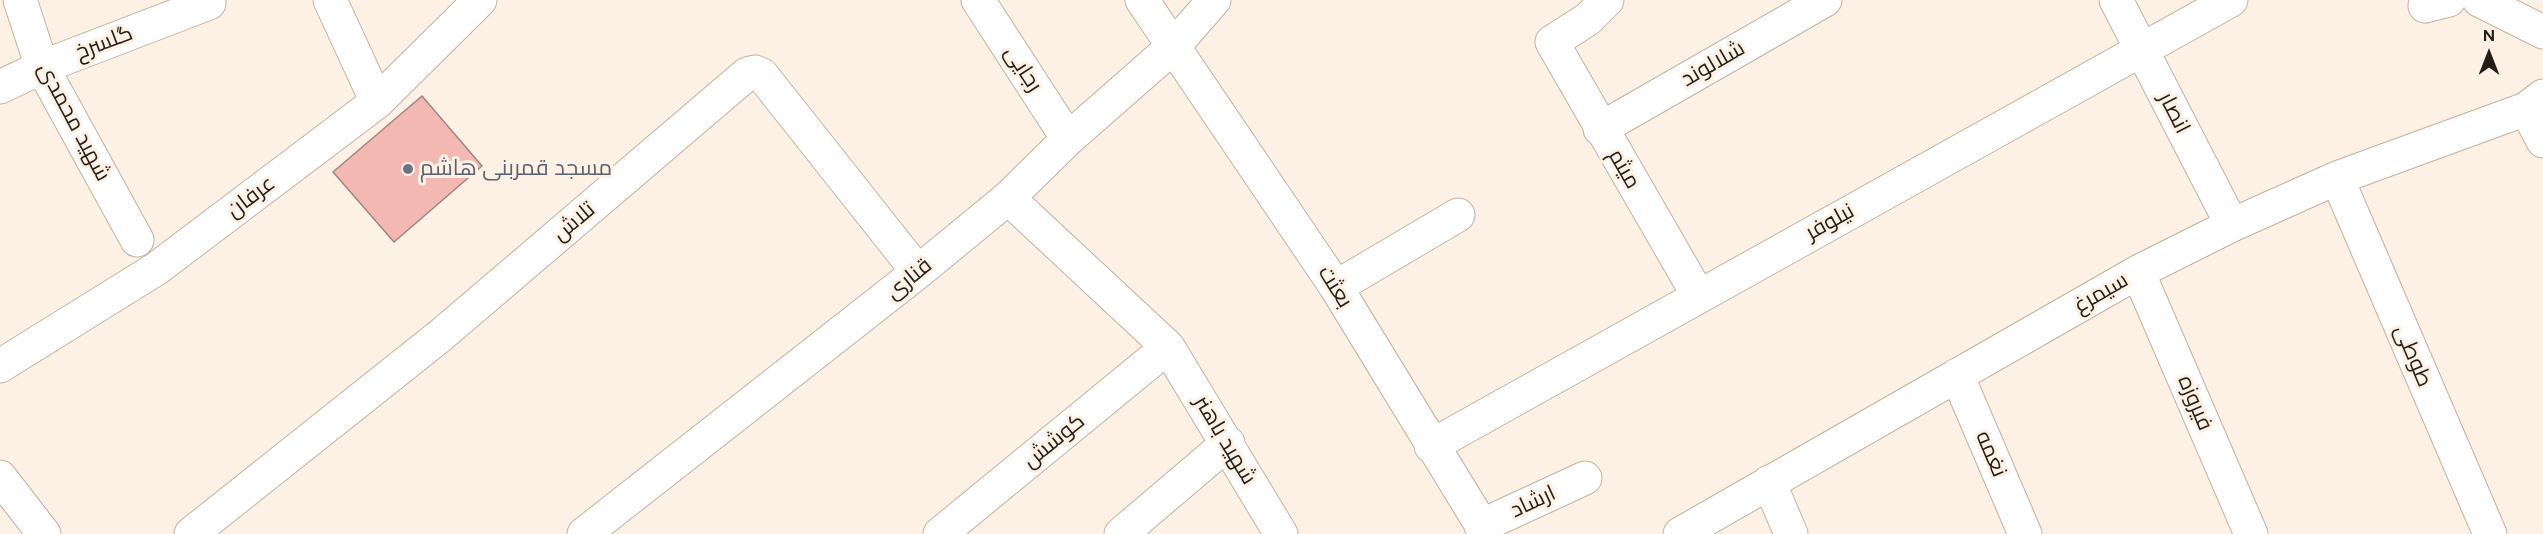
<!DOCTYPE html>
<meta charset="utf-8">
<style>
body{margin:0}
#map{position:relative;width:2543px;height:534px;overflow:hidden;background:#fdf1e5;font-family:Figtree,sans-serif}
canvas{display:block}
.north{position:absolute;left:2459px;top:24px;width:60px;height:60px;-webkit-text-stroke:4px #fdf1e5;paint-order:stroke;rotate:0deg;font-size:16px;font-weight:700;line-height:24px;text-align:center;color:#231d16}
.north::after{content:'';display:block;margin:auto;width:21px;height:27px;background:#231d16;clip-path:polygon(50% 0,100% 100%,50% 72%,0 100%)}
</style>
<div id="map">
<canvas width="2543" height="534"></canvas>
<div class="north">N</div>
</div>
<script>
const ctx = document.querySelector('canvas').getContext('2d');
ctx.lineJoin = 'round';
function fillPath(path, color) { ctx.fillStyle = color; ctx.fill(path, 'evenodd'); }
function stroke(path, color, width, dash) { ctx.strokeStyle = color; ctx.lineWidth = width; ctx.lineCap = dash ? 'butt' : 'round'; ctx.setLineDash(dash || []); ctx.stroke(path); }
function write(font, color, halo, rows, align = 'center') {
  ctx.font = font + ' Figtree,Cairo,sans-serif'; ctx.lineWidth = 6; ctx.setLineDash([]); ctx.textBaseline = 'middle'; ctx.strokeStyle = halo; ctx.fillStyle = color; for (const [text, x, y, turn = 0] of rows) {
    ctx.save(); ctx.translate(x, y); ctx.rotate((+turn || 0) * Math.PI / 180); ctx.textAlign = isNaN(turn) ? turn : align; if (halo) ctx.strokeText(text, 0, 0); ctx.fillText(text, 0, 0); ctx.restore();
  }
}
const building = new Path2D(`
 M422,96L482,166L394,242L333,172Z`);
fillPath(building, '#f3b8b2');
stroke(building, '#9e8481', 1.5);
const minor = new Path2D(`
 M20,0L42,67L137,240
 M330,0L377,102
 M978,0L1068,139
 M1142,0L1336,287L1487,534
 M1607,0L1588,19L1552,42L1698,295
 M2116,0L2232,225
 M2479,0L2543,32
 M2425,6L2449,0
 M0,87L42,67L209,3
 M2526,109L2543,141
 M1600,129L1825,0
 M2337,178L2490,534
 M1008,198L1168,347L1281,534
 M2138,272L2251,534
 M1336,287L1458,215
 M0,366L156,269L377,102L480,0
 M1957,375L2025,534
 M1431,446L2231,0
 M0,477L44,534
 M1769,482L1791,534
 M1481,526L1585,478
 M191,534L440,336L747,74L755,72L762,75L918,272
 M584,534L918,272L1008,198L1068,139L1174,46L1214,0
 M940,534L1168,347
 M1121,534L1228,443
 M1680,534L2138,272L2232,225L2337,178L2526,109L2543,96`);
stroke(minor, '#c2b09e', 35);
stroke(minor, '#fff', 33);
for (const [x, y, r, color] of [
 [408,169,6,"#6b7280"]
]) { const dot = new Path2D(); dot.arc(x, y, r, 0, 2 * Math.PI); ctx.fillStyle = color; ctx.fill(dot); stroke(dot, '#fdf1e5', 2); }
write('22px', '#231d16', '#fdf1e5', [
 ["گلسرخ",104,43,-21],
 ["شلالوند",1713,64,-30],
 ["رجایی",1023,69,57],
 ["انصار",2174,113,63],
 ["شهید محمدی",74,122,62],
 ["میثم",1624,169,60],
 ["عرفان",251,197,-37],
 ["تلاش",574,222,-40],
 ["نیلوفر",1830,222,-29],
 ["قناری",909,279,-39],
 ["بعثت",1335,287,58],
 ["سیمرغ",2101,293,-30],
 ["طوطی",2413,356,67],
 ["فیروزه",2195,403,67],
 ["شهید باهنر",1225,440,59],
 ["کوشش",1054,441,-39],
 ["نغمه",1991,454,67],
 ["ارشاد",1533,502,-25]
]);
write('22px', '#5b616d', '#fdf1e5', [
 ["مسجد قمربنی هاشم",420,169]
], 'left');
</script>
